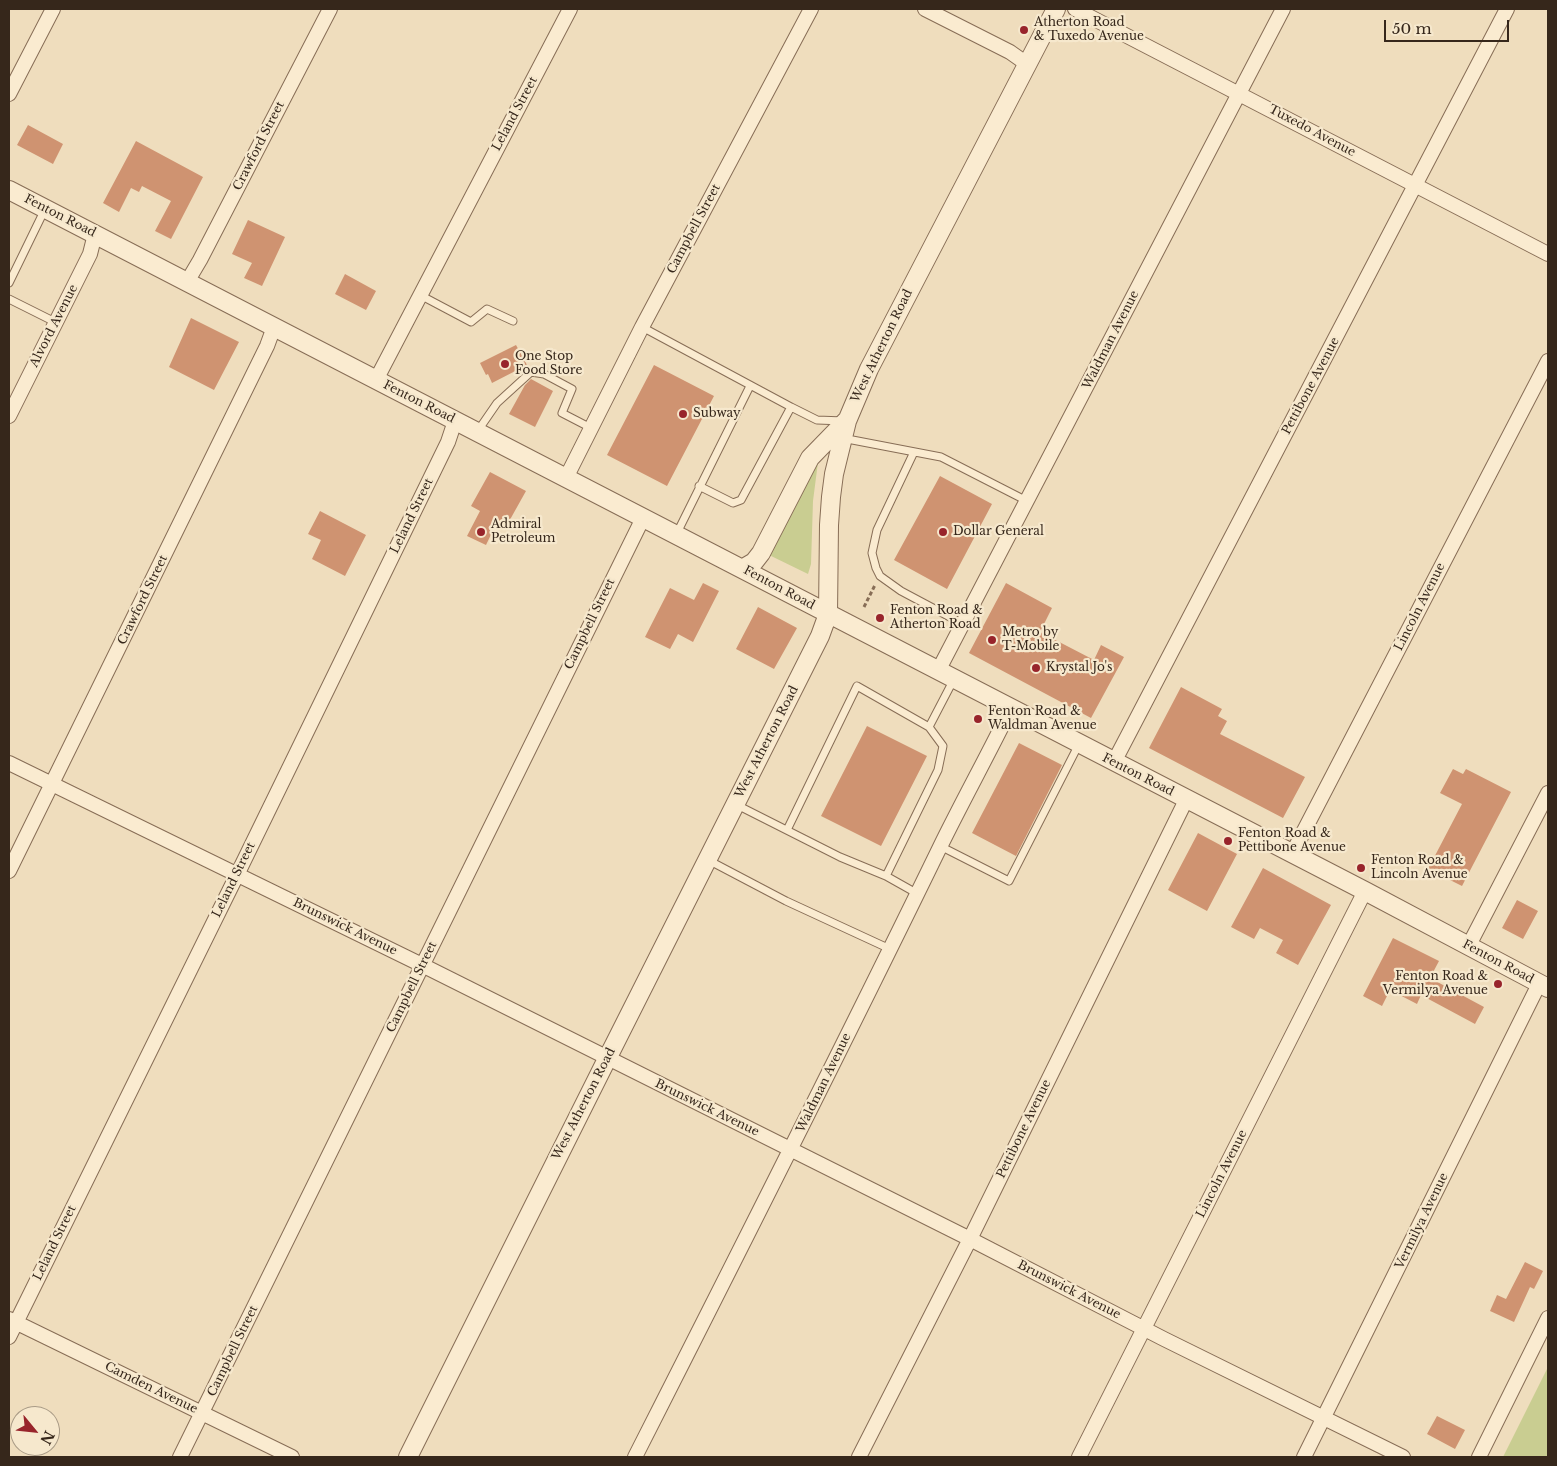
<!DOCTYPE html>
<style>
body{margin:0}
#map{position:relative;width:1557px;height:1466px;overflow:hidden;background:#efddbd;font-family:"Libre Baskerville",serif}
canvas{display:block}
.frame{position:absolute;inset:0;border:10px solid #36271b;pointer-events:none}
.north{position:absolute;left:10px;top:1406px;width:50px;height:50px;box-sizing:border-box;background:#f6e8cd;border:1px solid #a99b86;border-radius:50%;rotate:118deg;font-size:14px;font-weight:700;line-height:20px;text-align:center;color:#36271b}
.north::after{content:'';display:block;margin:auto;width:18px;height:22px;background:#98242b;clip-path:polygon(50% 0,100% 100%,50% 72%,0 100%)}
.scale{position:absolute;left:1384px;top:20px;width:125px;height:22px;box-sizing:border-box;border:2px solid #36271b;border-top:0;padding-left:6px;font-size:15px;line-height:18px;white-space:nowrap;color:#36271b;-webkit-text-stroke:4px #f6e8cd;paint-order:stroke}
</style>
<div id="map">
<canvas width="1557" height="1466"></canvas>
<div class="frame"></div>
<div class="north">N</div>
<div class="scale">50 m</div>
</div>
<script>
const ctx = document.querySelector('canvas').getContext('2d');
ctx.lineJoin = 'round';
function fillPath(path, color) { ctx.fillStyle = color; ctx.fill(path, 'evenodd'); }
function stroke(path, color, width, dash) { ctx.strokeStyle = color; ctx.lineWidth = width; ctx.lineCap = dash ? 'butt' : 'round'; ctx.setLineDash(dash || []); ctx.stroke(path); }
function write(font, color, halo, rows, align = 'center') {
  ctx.font = font + ' "Libre Baskerville",serif'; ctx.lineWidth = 4.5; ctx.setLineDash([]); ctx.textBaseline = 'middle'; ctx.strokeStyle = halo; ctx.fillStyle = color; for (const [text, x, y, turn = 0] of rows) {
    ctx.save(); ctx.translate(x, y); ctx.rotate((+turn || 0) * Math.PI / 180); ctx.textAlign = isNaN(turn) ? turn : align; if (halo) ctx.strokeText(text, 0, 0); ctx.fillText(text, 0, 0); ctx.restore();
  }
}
fillPath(new Path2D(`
 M818,462L813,501L811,564L808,574L767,554Z
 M1548,1367V1457H1503Z`), '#c9cd91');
fillPath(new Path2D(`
 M28,125L63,144L53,164L17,145Z
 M136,141L203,177L171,239L155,231L171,201L142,186L139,192L131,188L119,212L103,203Z
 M248,220L285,237L262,286L244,278L252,263L232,254Z
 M345,274L376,291L366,310L335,294Z
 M191,318L239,342L214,390L169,367Z
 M516,345L527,365L492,383L488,374L486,375L480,363Z
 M654,365L714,396L667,486L607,455Z
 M531,379L553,391L535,427L509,414L525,385Z
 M490,472L526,491L507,525L498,520L486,545L467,536L480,511L471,506Z
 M940,476L992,504L947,589L894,560Z
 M320,511L366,535L345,576L312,559L321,540L308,534Z
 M703,583L719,591L693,642L678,634L670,649L645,637L670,588L694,600Z
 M1006,583L1052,608L1040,632L1094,660L1101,645L1124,657L1091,718L969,653Z
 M758,607L797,628L774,669L736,649Z
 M1181,687L1222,709L1218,716L1227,721L1220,734L1305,777L1283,818L1149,748Z
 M867,726L927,756L881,846L821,816Z
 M1019,743L1062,765L1016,856L972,833Z
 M1453,769L1463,774L1466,769L1511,792L1462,886L1428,869L1462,804L1440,793Z
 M1198,833L1237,854L1207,911L1168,890Z
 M1263,868L1331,905L1298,965L1276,953L1283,940L1260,928L1254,939L1231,927Z
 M1517,900L1538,911L1523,939L1502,928Z
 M1393,938L1439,961L1430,978L1484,1007L1475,1024L1421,995L1417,1004L1390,990L1382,1006L1363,996Z
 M1525,1262L1543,1271L1534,1289L1530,1287L1514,1322L1490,1311L1497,1295L1506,1299Z
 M1437,1416L1465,1430L1455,1449L1427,1434Z`), '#cf9371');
const service = new Path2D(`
 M9,283L45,209
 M420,295L471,322L487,309L513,321
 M9,299L55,322
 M642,327L791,407L817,420L844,421
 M477,432L497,403L531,372L544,374L572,389L562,413L591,428
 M842,438L941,457L1027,501
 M914,452L877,530L872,553L876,568L880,576L901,591L963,624
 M699,486L733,503L741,500L791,407
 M676,535L750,386
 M735,804L840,857L886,876
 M787,830L857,686L929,727
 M940,846L1009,881L1079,744
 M708,860L786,901L890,949
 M918,894L886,876L938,770L943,746L929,727L954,679`);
const minor = new Path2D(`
 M925,9L1010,52L1027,64
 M1075,9L1548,254
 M9,94L53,9
 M187,282L200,260L330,9
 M376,380L570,9
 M9,416L90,254L95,234
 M566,478L642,327L811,9
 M938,671L1283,9
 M1114,762L1507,9
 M9,763L422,965L970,1239L1164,1339L1403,1457
 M1292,854L1548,361
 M9,871L267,346L274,327
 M1468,947L1548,793
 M9,1319L292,1457
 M9,1337L237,875L448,442L455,421
 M180,1457L643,518
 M635,1457C738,1254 841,1051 940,847C963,800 988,755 1011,708
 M859,1457L970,1239L1186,800
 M1079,1457L1365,891
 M1304,1457L1539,984
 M1479,1457L1548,1318`);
const tertiary = new Path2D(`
 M9,190L1365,891L1548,988
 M742,569L754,562L761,553L810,458L846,421
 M408,1457L607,1059L820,636L828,614L829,525L831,497L834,474L847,421L869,369L1056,9`);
stroke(service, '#876d56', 9);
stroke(minor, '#876d56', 16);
stroke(tertiary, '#876d56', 20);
stroke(new Path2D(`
 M864,607L875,585`), '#876d56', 3, [4, 2.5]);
stroke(service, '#faebd0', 7);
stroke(minor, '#faebd0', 14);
stroke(tertiary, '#faebd0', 18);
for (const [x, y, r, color] of [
 [1024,30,5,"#98242b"],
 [505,364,5,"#98242b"],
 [683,414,5,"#98242b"],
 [481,532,5,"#98242b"],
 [943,532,5,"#98242b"],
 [880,618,5,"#98242b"],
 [992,640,5,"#98242b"],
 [1036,668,5,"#98242b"],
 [978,719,5,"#98242b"],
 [1228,841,5,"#98242b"],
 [1361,868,5,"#98242b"],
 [1498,984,5,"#98242b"]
]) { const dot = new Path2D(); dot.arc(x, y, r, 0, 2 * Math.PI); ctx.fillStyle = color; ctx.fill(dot); stroke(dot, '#f6e8cd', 2); }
write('12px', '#36271b', '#f6e8cd', [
 ["Atherton Road",1034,23],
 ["& Tuxedo Avenue",1034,37],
 ["One Stop",515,357],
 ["Food Store",515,371],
 ["Subway",693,414],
 ["Admiral",491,525],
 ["Petroleum",491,539],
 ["Dollar General",953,532],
 ["Fenton Road &",890,611],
 ["Atherton Road",890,625],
 ["Metro by",1002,633],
 ["T-Mobile",1002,647],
 ["Krystal Jo's",1046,668],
 ["Fenton Road &",988,712],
 ["Waldman Avenue",988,726],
 ["Fenton Road &",1238,834],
 ["Pettibone Avenue",1238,848],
 ["Fenton Road &",1371,861],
 ["Lincoln Avenue",1371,875],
 ["Fenton Road &",1488,977,"right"],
 ["Vermilya Avenue",1488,991,"right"]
], 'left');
write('12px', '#36271b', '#f6e8cd', [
 ["Leland Street",515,114,-62],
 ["Tuxedo Avenue",1312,131,28],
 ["Crawford Street",259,146,-63],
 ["Fenton Road",60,216,27],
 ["Campbell Street",694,229,-62],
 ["Alvord Avenue",54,326,-63],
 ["Waldman Avenue",1111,340,-63],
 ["West Atherton Road",882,346,-64],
 ["Pettibone Avenue",1311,386,-62],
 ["Fenton Road",419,402,27],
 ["Leland Street",412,516,-64],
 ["Fenton Road",779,588,28],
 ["Crawford Street",143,600,-64],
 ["Lincoln Avenue",1420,607,-63],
 ["Campbell Street",590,624,-64],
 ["West Atherton Road",767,742,-63],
 ["Fenton Road",1138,775,27],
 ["Leland Street",234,880,-64],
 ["Brunswick Avenue",345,927,26],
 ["Fenton Road",1498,962,28],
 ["Campbell Street",412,987,-64],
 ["Waldman Avenue",824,1083,-64],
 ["West Atherton Road",584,1104,-63],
 ["Brunswick Avenue",707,1108,26],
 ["Pettibone Avenue",1024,1129,-64],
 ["Lincoln Avenue",1222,1174,-63],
 ["Vermilya Avenue",1422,1221,-64],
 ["Leland Street",55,1243,-64],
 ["Brunswick Avenue",1069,1290,27],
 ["Campbell Street",233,1351,-64],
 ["Camden Avenue",151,1388,26]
]);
</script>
